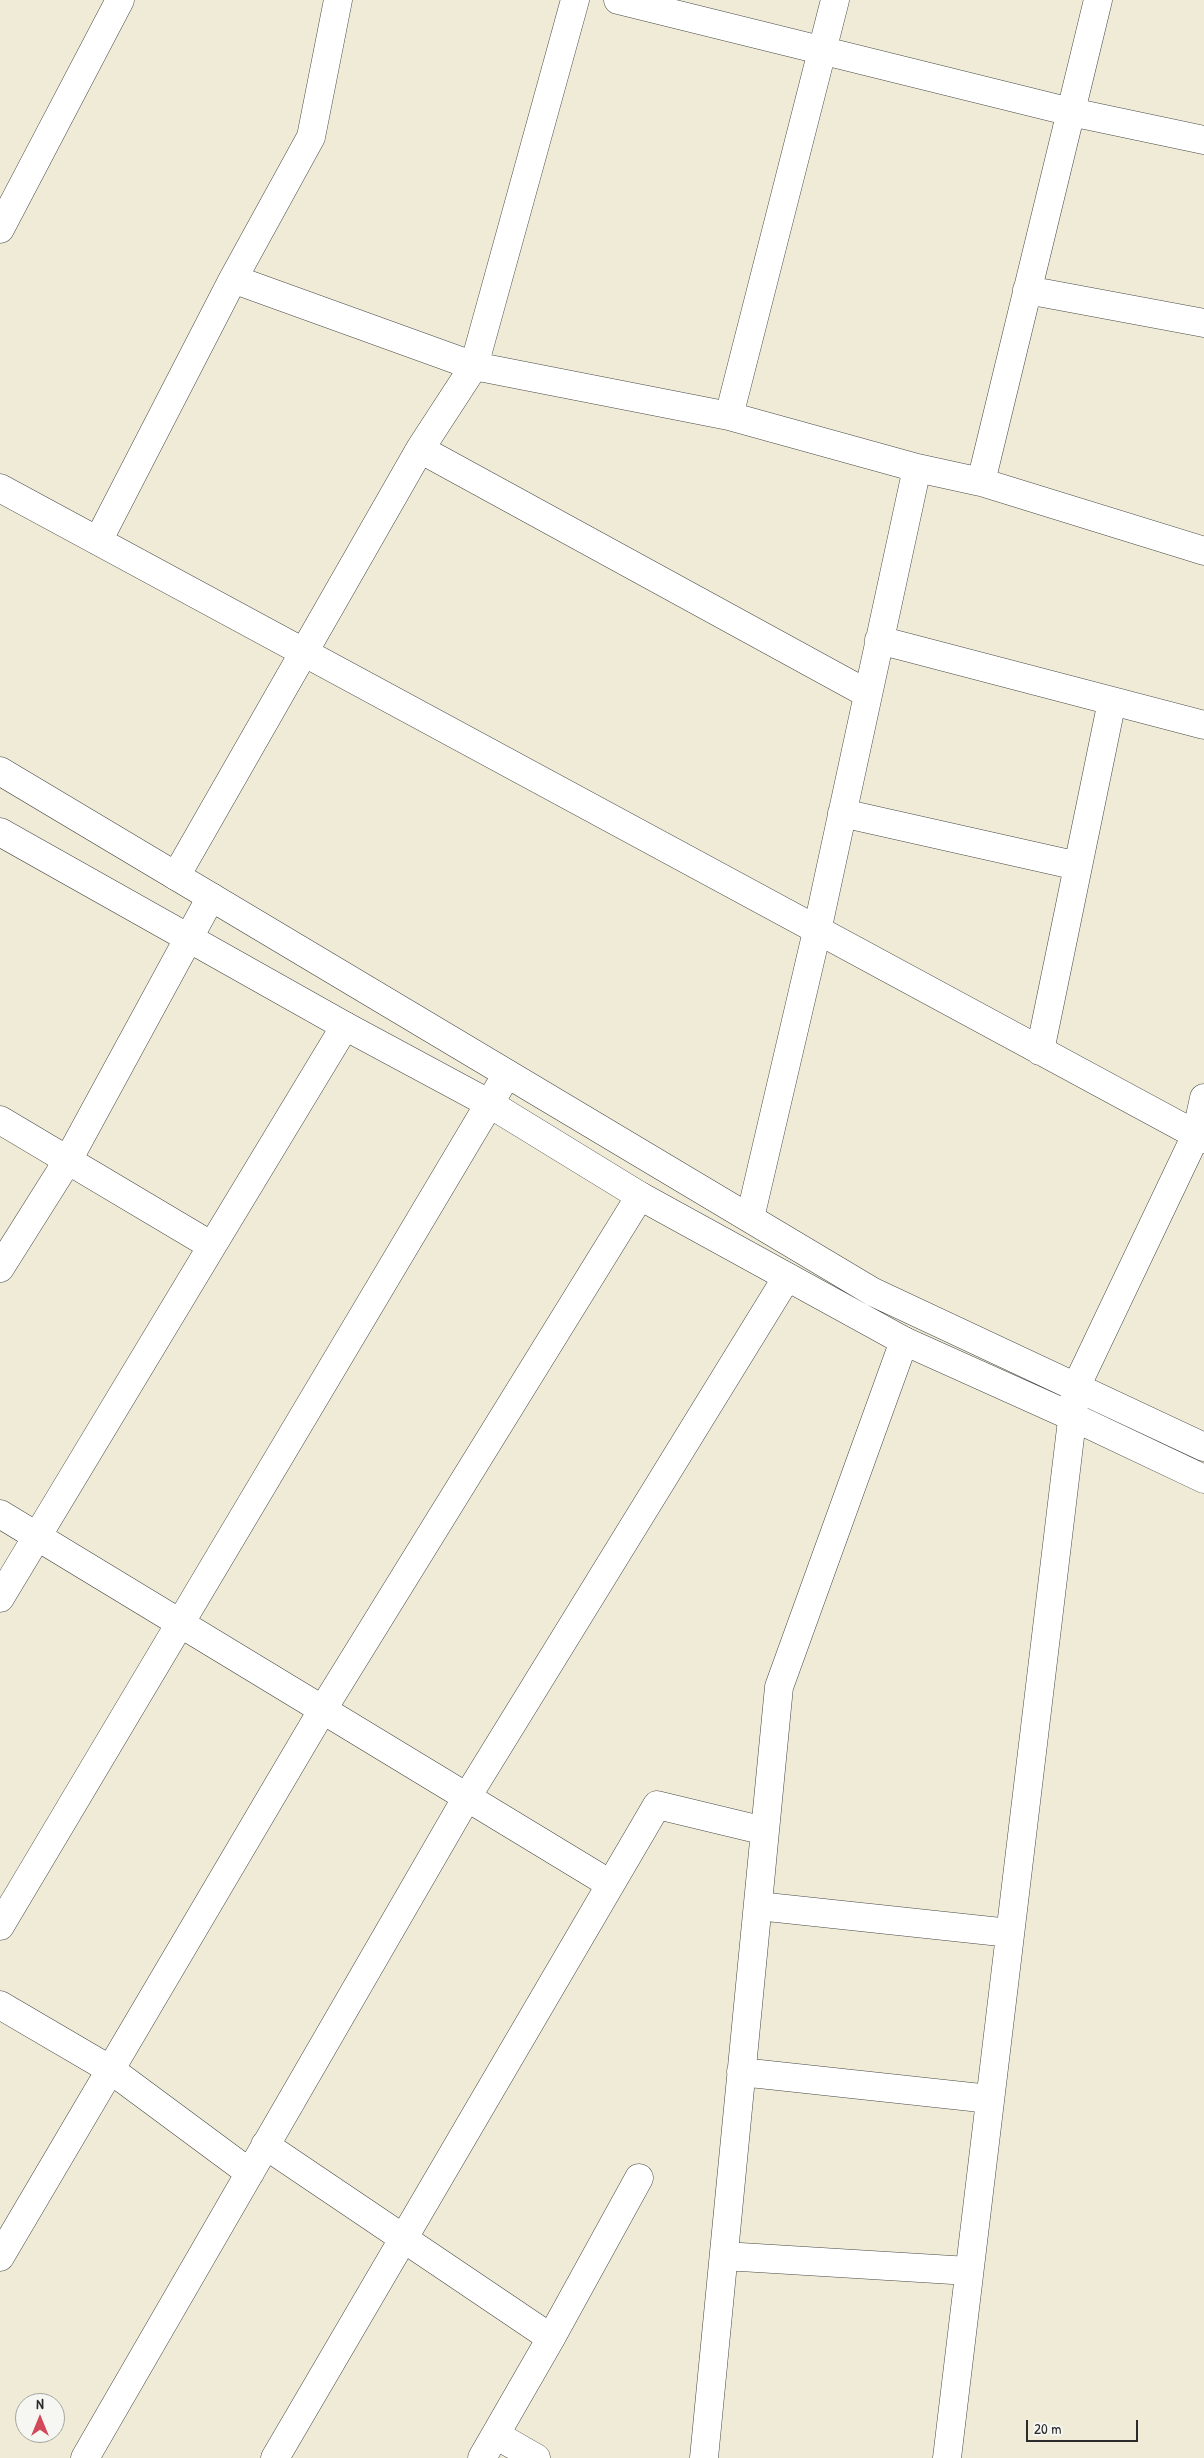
<!DOCTYPE html>
<style>
body{margin:0}
#map{position:relative;width:1204px;height:2458px;overflow:hidden;background:#efebd7;font-family:"Patrick Hand",sans-serif}
canvas{display:block}
.north{position:absolute;left:15px;top:2393px;width:50px;height:50px;box-sizing:border-box;background:#f6f6f2;border:1px solid #a5a5a2;border-radius:50%;rotate:0deg;font-size:14px;font-weight:700;line-height:20px;text-align:center;color:#2b2b2b}
.north::after{content:'';display:block;margin:auto;width:18px;height:22px;background:#d1495b;clip-path:polygon(50% 0,100% 100%,50% 72%,0 100%)}
.scale{position:absolute;left:1026px;top:2420px;width:112px;height:22px;box-sizing:border-box;border:2px solid #2b2b2b;border-top:0;padding-left:6px;font-size:15px;line-height:18px;white-space:nowrap;color:#2b2b2b;-webkit-text-stroke:4px #f6f6f2;paint-order:stroke}
</style>
<div id="map">
<canvas width="1204" height="2458"></canvas>
<div class="north">N</div>
<div class="scale">20 m</div>
</div>
<script>
const ctx = document.querySelector('canvas').getContext('2d');
ctx.lineJoin = 'round';
function stroke(path, color, width, dash) { ctx.strokeStyle = color; ctx.lineWidth = width; ctx.lineCap = dash ? 'butt' : 'round'; ctx.setLineDash(dash || []); ctx.stroke(path); }
const street = new Path2D(`
 M618,0L1071,112L1204,140
 M0,229L120,0
 M233,279L474,366L729,416L917,468
 M1027,290L1204,323
 M729,416L835,0
 M420,449L868,694
 M981,482L1204,551
 M0,488L1204,1139
 M98,541L233,279L311,137L338,0
 M879,640L1204,725
 M842,813L1078,866
 M176,876L420,449L474,366L575,0
 M1040,1051L1112,701
 M0,1120L212,1246L345,1026
 M750,1218L817,931L917,468L981,482L1098,0
 M0,1268L68,1160L211,897
 M0,1514L610,1884
 M0,1598L212,1246
 M758,1906L1010,1933
 M0,1926L507,1074
 M0,2005L111,2070L250,2173
 M741,2072L990,2099
 M265,2145L551,2338L482,2458
 M724,2256L969,2271
 M0,2257L323,1709L640,1196
 M551,2338L639,2178
 M496,2435L536,2458
 M85,2458L467,1797L787,1277
 M275,2458L657,1805L765,1831
 M704,2458L779,1687L904,1341
 M947,2458L1076,1387L1196,1135L1204,1098`);
const secondary = new Path2D(`
 M0,771L873,1292L1204,1447
 M0,832L345,1026L490,1104L640,1196L904,1341L1073,1417L1204,1479`);
stroke(street, '#484845', 29);
stroke(secondary, '#484845', 29);
stroke(street, '#fff', 28);
stroke(secondary, '#fff', 28);
</script>
